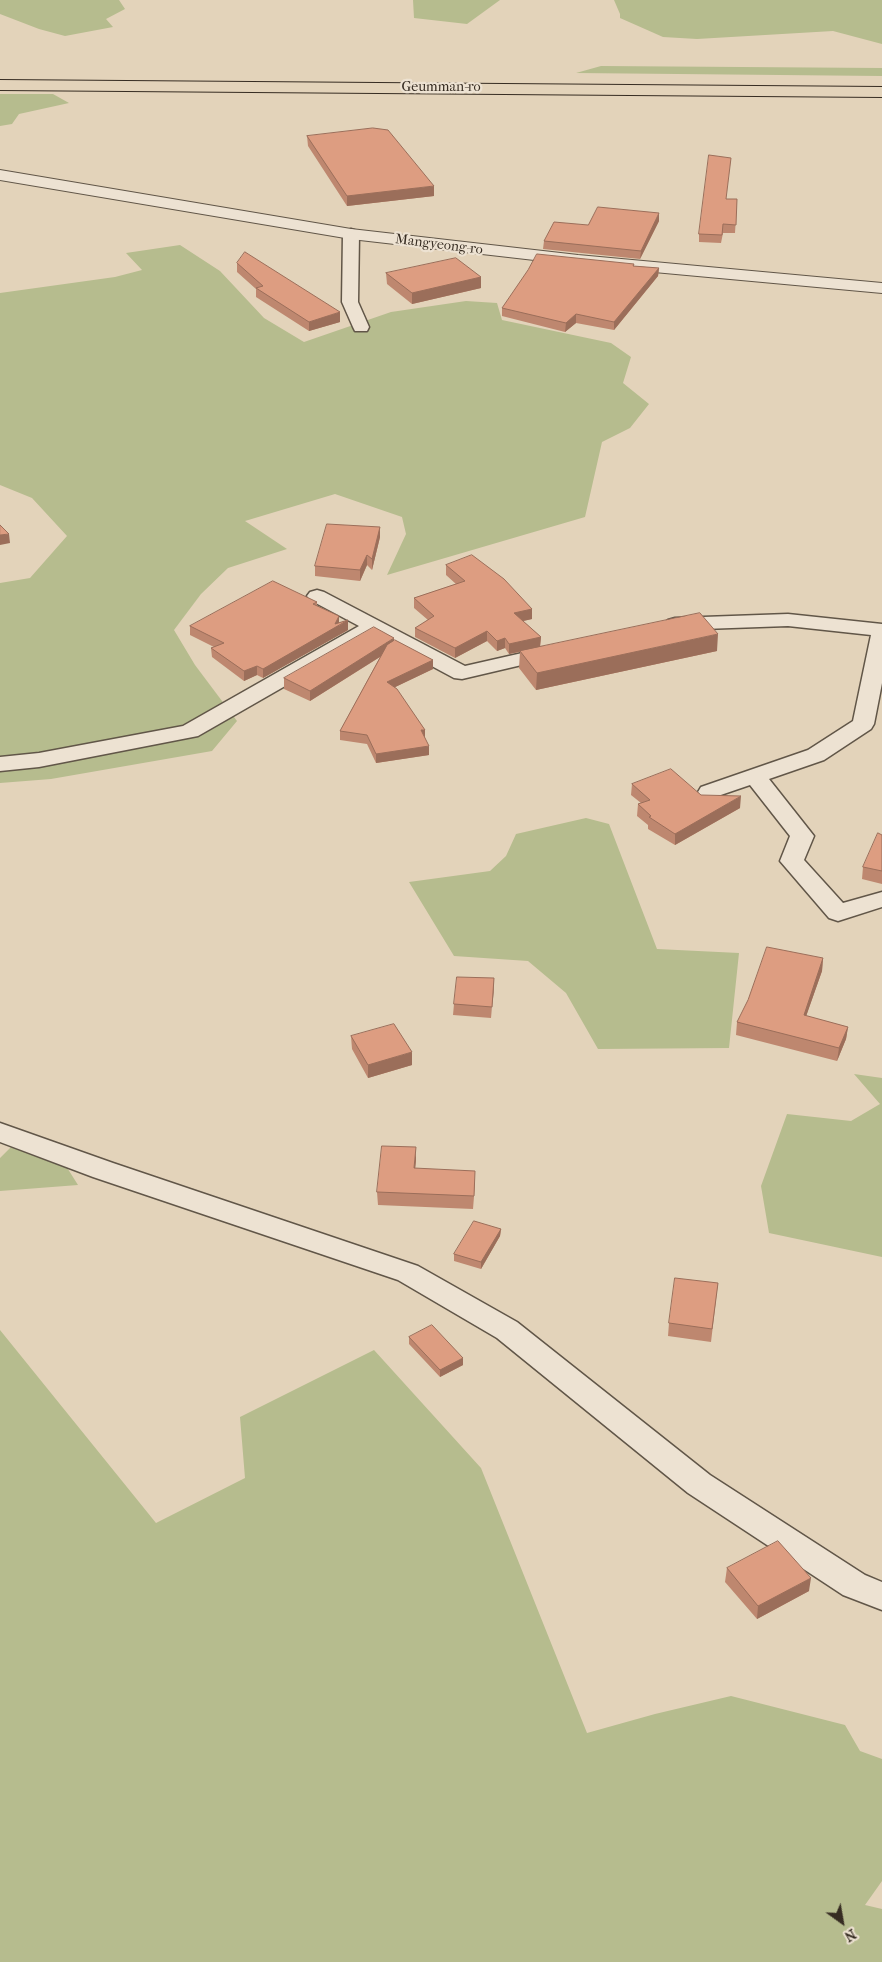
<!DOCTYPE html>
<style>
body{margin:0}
#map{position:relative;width:882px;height:1962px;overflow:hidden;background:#e3d3ba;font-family:"IM FELL French Canon",serif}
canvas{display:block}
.north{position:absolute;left:817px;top:1897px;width:50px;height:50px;-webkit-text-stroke:4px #ede2d2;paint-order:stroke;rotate:148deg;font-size:14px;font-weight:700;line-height:20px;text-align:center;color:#362c22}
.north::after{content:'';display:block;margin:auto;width:18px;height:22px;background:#362c22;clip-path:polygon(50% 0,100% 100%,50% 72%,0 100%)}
</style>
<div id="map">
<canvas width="882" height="1962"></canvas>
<div class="north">N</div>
</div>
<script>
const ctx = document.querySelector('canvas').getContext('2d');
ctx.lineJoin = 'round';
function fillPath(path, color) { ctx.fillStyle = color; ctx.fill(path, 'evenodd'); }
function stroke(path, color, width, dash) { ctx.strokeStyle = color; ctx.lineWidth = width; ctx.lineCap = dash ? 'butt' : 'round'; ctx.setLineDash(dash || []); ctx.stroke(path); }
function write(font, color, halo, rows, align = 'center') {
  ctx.font = font + ' "IM FELL French Canon",serif'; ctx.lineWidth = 4.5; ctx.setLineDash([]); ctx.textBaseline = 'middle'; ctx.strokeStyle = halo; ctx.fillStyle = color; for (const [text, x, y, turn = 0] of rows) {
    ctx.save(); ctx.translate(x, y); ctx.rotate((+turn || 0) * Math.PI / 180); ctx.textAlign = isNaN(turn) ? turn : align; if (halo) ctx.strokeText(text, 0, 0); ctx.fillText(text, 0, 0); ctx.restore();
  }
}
fillPath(new Path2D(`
 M0,0H119L125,9L106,19L113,27L65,36L39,29L0,14Z
 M413,0H500L467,24L414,18Z
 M614,0H882V44L833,31L697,39L663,37L620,18V14Z
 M601,66L882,68V76L576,73Z
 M0,94H53L69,103L19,114L12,124L0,126Z
 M180,245L220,271L264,318L304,342L391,312L466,301L497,303L502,320L611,343L631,357L623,383L649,404L630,428L602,442L585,517L387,575L406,534L402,517L335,494L245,521L287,549L228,568L201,594L174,630L195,665L237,721L212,751L51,779L0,783V583L30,578L67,536L32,498L0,485V293L115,277L142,270L126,253Z
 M586,818L609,824L657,949L739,953L729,1048L598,1049L566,993L528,961L454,956L409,882L490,871L506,856L516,834Z
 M854,1074L882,1078V1257L769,1233L761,1186L787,1114L851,1121L880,1104Z
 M11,1147L66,1166L78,1185L0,1191V1158Z
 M0,1330L156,1523L245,1478L240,1417L374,1350L481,1468L587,1733L655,1714L731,1696L845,1725L860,1751L882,1759V1881L865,1905L882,1909V1962H0Z`), '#b6bc8e');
const minor = new Path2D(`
 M351,229L357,231L359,234L358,302L369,327L367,331H355L353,327L342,302L343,234L345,231Z
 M317,590L324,592L465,666L553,646L560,648L563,652L560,656L462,679L454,678L374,635L198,736L39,767L0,771V757L39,753L183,726L359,626L310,600L307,596L310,592Z
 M788,614L882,624V683L874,724L871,729L824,760L769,779L814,836L804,860L843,903L882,892V907L838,921L829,918L780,861L790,836L750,785L709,799L701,797L698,792L701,787L808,750L853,721L871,635L788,626L675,630L668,628L665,624L668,620L675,618Z
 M0,1123L113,1163L418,1266L517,1322L710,1475L865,1575L882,1582V1610L843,1595L688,1493L497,1338L398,1280L93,1177L0,1142Z`);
const tertiary = new Path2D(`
 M0,170L351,229L578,255L882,283V293L578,265L351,239L0,180Z`);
const trunk = new Path2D(`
 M0,80L882,87V97L0,90Z`);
stroke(minor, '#615648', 3);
stroke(tertiary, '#615648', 2);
stroke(trunk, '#362c22', 2);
fillPath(minor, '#ede2d2');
fillPath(tertiary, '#ede2d2');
fillPath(trunk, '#e3d3ba');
fillPath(new Path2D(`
 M307,136L434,196L347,206L308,146Z
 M727,199H737L735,233H723L721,243L699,242V234Z
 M659,221L640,259L543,249L544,241L588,225Z
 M237,263L340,322L309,331L256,297V289L237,272Z
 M634,264V266L659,268L658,276L614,330L576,323L565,332L502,316V308Z
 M386,273L481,277V288L412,304L387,284Z
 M380,527V537L372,570L367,565L360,581L315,576V566Z
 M446,565L532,609V619L523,621L541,637L540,646L717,651L536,690L519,668L520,652L509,654L505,648L497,651L487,641L455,658L415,637V628L428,620L414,608V598L456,584L446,575Z
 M317,602V606L339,616V623L348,620V630L263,678L257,675L244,681L212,657L211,648L214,647L190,635V626Z
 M394,641L433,660V669L395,687L425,730V738L429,755L376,763L367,744L340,740V731L380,657L310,701L284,689V678Z
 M632,784L701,795L740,808L675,845L648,829V825L637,816L638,804L641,803L631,795Z
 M882,835V884L862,879L863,867Z
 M823,958L822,971L806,1016L848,1027L846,1039L837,1061L736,1035L737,1022Z
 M494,978L491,1018L453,1015L454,1004Z
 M351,1036L412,1065L368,1078L352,1049Z
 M416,1160L415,1168L475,1184L473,1209L378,1205L377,1192Z
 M501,1229L500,1236L481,1269L454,1261V1254Z
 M718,1283L711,1342L668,1336L669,1323Z
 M409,1337L463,1365L440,1377L409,1344Z
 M727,1568L809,1591L757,1619L725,1582Z`), '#be876f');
fillPath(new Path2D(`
 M434,186V196L347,206V196Z
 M659,213V221L640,259L641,251Z
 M659,268L658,276L614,330V322Z
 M481,277V288L412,304V293Z
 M340,312V322L309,331V322Z
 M576,314V323L565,332L566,323Z
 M380,527V537L372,570V559Z
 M9,534L10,543L0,545V535Z
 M367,555V565L360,581V570Z
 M532,609V619L514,623V613Z
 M339,616V626L348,620V630L263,678V669L335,624Z
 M487,631V641L455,658V648Z
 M718,634L717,651L536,690L537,673Z
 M541,637L540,647L509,654V644Z
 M394,638V648L310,701V691Z
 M505,638V648L497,651V641Z
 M433,660V669L387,691V682Z
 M257,666V675L244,681V671Z
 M421,730H425V738Z
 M429,746V755L376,763V754Z
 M741,796L740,808L675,845V834Z
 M823,958L822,971L802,1028L804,1015Z
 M494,978V989L491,1018L492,1007Z
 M848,1027L846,1039L837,1061L839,1048Z
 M412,1052V1065L368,1078V1065Z
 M416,1147V1160L414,1181V1168Z
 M501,1229L500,1236L481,1269V1262Z
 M463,1358V1365L440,1377V1370Z
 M811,1578L809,1591L757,1619L758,1606Z`), '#9b6e5a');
const building = new Path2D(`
 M373,128L388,130L434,186L347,196L307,136Z
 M709,155L731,158L726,199H737L736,225L723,224L722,235L699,234Z
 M598,207L659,213L641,251L544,241L554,222L588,225Z
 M245,252L340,312L309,322L256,288L263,286L237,263Z
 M537,254L634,264L633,266L659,268L614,322L576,314L566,323L502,308L528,270Z
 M456,258L481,277L412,293L386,273Z
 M327,524L380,527L372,559L367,555L360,570L315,566Z
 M0,525L9,534L0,535Z
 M472,555L504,579L532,609L514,613L541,637L509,644L505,638L497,641L487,631L455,648L415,628L434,616L414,598L465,581L446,565Z
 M273,581L317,602L313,604L339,616L335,624L348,620L263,669L257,666L244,671L211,648L224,643L190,626Z
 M700,613L718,634L537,673L520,651Z
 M374,627L394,638L310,691L284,678Z
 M395,640L433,660L387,682L397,689L425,730H421L429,746L376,754L367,735L340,731L387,645Z
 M671,769L701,795L741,796L675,834L649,817L651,816L638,804L650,800L632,784Z
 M878,833L882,835V871L863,867Z
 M767,947L823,958L804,1015L848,1027L839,1048L737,1022L748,1000Z
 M457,977L494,978L492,1007L454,1004Z
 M394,1024L412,1052L368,1065L351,1036Z
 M382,1146L416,1147L414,1168L475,1171L474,1196L377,1192Z
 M474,1221L501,1229L481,1262L454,1254Z
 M675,1278L718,1283L712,1329L669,1323Z
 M432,1325L463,1358L440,1370L409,1337Z
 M778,1541L811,1578L758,1606L727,1568Z`);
fillPath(building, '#dd9d81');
stroke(building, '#9b6e5a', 1);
write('14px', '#362c22', '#ede2d2', [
 ["Geumman-ro",441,88],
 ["Mangyeong-ro",439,245,7]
]);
</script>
